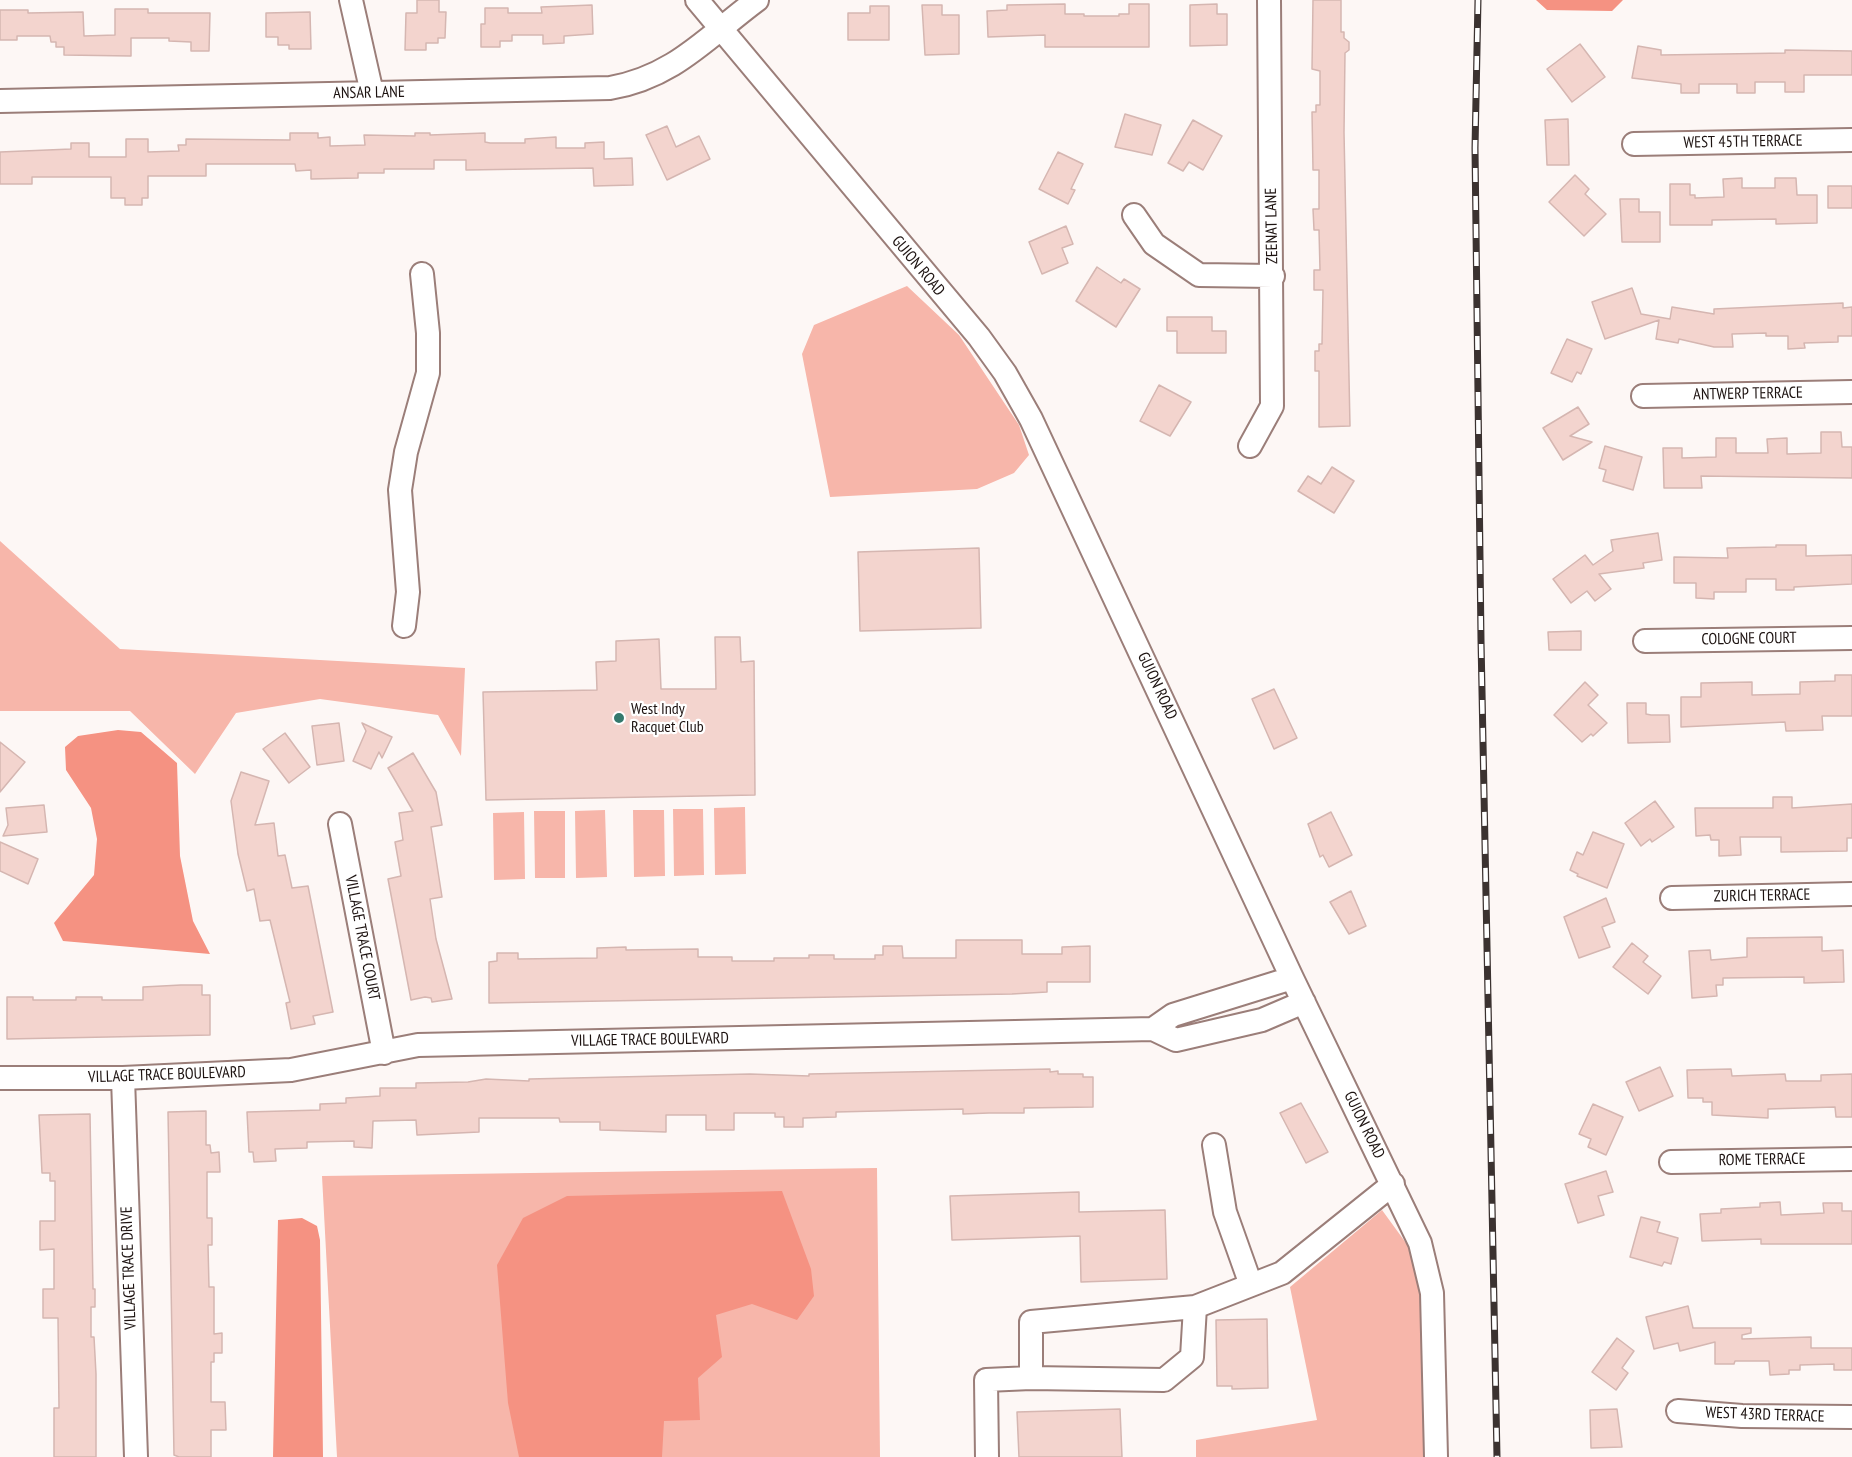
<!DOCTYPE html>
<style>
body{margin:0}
canvas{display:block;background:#fdf7f5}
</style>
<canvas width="1852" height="1457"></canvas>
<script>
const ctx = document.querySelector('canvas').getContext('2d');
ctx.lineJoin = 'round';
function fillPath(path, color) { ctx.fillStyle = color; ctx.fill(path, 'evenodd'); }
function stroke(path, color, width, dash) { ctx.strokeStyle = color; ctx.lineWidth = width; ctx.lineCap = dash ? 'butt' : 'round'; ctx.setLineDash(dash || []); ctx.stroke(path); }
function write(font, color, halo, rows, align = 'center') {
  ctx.font = font + ' "PT Sans Narrow",sans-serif'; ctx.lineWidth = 4.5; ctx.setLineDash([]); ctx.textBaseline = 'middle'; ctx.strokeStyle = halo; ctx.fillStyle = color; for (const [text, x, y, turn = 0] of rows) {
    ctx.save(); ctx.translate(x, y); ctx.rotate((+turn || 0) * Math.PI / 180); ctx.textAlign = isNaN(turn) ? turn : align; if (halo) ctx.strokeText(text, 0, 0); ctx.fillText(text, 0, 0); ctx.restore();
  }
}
fillPath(new Path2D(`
 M907,286L959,335L1019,425L1029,455L1014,473L977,489L830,497L802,354L814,325Z
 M0,541L120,649L465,668L461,756L438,715L320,699L236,713L195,774L130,711H0Z
 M745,807L746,874L715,875L714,808Z
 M673,809H703L704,875L674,876Z
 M605,810L607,877L576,878L575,811Z
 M633,810H664L665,876L634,877Z
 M534,811H565V878H535Z
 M524,812L525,879L494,880L493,813Z
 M877,1168L880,1457H337L322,1176Z
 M1382,1210L1430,1276L1436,1457H1196V1440L1317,1420L1290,1287Z`), '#f7b6aa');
fillPath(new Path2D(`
 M1536,0H1623L1612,11L1547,10Z
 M118,730L141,732L177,763L180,856L193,921L210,954L63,941L54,923L94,875L97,839L91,808L66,770L65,747L78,736Z
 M782,1191L811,1269L814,1296L797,1320L752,1304L716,1315L722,1357L698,1378L700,1420L664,1421L662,1457H519L508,1403L497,1265L523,1218L567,1196Z
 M302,1218L317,1226L320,1240L323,1457H273L278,1220Z`), '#f59282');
const building = new Path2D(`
 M417,0H439V12H446L445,38H438V43H426V50H405L406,13H417Z
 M1313,0H1341V32H1344V38L1349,42V50L1345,53L1344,132L1350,426L1319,427V371H1315V351H1319V344H1322L1323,290H1314V270H1320L1319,230H1314L1313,209H1319V170H1313L1312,112H1316V105H1320V71L1312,69Z
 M1065,4V14H1084V16H1119V14H1129V4H1149V47H1045V35L988,37L987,11L1007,10V5Z
 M1217,4V14H1227V45L1190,46V5Z
 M592,5L593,34L564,36V43L543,44V35H512V41H500V47H481V24H485V8H508V13H542L541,7Z
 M922,5H942V15H959V54L925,55Z
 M870,6H889V40H848V13H870Z
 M115,9H148V13H210L209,51H191V42L169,41V38H131V56L64,55V47H56V42H51L50,36H17V40H0V10H28V13L83,12L84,36L115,35Z
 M310,12L311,49H289V45H278V37H266V13Z
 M1580,44L1605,77L1572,102L1547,69Z
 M1638,46L1661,50V55L1785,53V50L1852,51V75H1804V92H1785V82H1755V93H1737V84H1699V93H1681V84L1632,78Z
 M1125,114L1161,125L1152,155L1115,147Z
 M1568,119L1569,165H1547L1545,120Z
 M1193,120L1222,136L1203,170L1189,162L1183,171L1168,163Z
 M667,126L676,147L699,136L710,159L667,180L646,135Z
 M290,133H318V138L330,137V146L365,145L364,135L415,136V133H430V135L485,133V142L490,143H525V139L556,137V148H585V143L604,142V159L632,158L633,185L594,186L593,168L466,170V160H434V169H384V173H358V178L311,179V170L296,171L295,164H206V176H148V198H142V205H125V198H111V177H32V184H0V152L71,149V143H89V157H126V139H148V152L179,151L178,145H186V139L290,140Z
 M1058,152L1083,164L1071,189L1075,190L1068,204L1039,189Z
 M1575,175L1589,189L1585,194L1606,214L1584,236L1549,202Z
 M1742,178V188H1775V178H1796L1797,195H1817V223L1776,224V219L1712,220V225H1670V184H1690V195H1695V198L1724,197L1723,179Z
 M1828,186H1852V208H1828Z
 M1620,199H1639V212H1660V242H1622Z
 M1066,226L1073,244L1062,248L1068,263L1042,274L1029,242Z
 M1097,267L1121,283L1124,279L1140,289L1116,327L1076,301Z
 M1632,288L1641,314L1670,319L1672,307L1714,314V309L1843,303V308L1852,307V336H1838V342L1804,343L1805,348L1788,349V336H1766V333L1732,334L1733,347H1714L1679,339L1678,343L1656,339L1659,320L1605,339L1592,302Z
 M1167,317H1212V331H1226V353H1177V331H1167Z
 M1567,339L1592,349L1581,374L1577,372L1572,382L1551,373Z
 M1159,385L1191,402L1170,436L1140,421Z
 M1578,407L1589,424L1570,436L1592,442L1563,460L1543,428Z
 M1821,432H1841L1842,447H1852V478L1701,476L1702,488H1664L1663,448H1682V458L1716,457V438H1736V453H1768L1767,439L1787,438V454L1821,453Z
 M1605,446L1642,457L1633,490L1603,481L1606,470L1599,468Z
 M1332,467L1354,481L1334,513L1298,491L1308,476L1321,484Z
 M1658,533L1662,560L1643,563L1644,568L1599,574L1611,589L1595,601L1587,591L1571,603L1553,579L1585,555L1593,565L1613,551L1611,540Z
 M1776,545H1806V556L1852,555V584L1794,587V590H1776V579H1746V592H1714V599L1696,598V583H1674V557L1728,558L1727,548L1776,547Z
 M979,548L981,628L860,631L858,552Z
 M1581,631V650H1549L1548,632Z
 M715,637H740L741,662L754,661L755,795L486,800L483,692L597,690L596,662L616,661V641L659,639L661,689H716Z
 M1835,675H1852V716H1822L1823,730L1786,731L1785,722L1681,727V697H1701V683L1752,682V695L1800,694V682L1835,681Z
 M1585,682L1598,695L1588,705L1607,723L1593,736L1591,734L1582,742L1554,715Z
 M1274,689L1297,738L1274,749L1252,699Z
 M1627,703H1646V714L1651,715H1669L1670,742L1628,743Z
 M339,723L344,761L317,765L312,726Z
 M362,723L392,737L382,758L379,752L371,769L353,761L366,731Z
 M285,733L310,767L289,783L263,749Z
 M0,742L25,762L0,792Z
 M413,753L436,792L442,825L431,827L442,897L430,899L436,939L452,999L432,1002L431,998L425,997L411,1000L388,879L401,876L395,842L403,840L399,813L413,811L388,768Z
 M241,772L269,781L255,825L274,823L278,856L285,855L292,888L308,886L333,1012L313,1016L315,1024L291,1029L286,1003L290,1002L270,920L260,921L254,889L247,891L238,854L231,801Z
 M1773,797H1792V808L1852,804V838H1847V851L1781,852V837H1740L1741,855L1719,856V840H1711L1710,835L1696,836L1695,808H1773Z
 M1655,801L1674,827L1652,842L1650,839L1641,846L1625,823Z
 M44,805L47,832L3,836L8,825L6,808Z
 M1331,812L1352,855L1329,867L1323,855L1320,857L1308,824Z
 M1593,832L1624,844L1607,888L1577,876L1578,874L1570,870L1577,852L1583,855Z
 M0,842L38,859L28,884L0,871Z
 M1351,891L1366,926L1349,934L1330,902Z
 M1606,898L1615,922L1602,927L1610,947L1579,958L1564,917Z
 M1822,937V951L1843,950L1844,982L1804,983V977L1723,978V985H1716L1717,996L1692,998L1689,951L1710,950L1711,960L1747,957V938Z
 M956,940H1022V954H1062V947L1090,946V982H1047V992L1012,994L489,1003V962L497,961V953H518V959L597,958V948L626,947V950L698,949V957H732V961H774V958H809V955H834V959H875V955H883V946H902L903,958H956Z
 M1632,943L1648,956L1643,962L1661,976L1648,994L1613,967Z
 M181,985H202V995H210V1035L7,1039V997H33V1000H76V997H102V1000H143V987Z
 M1660,1067L1673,1096L1639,1111L1626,1082Z
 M1050,1069V1072L1058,1071V1074H1083V1077H1093V1107L1024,1108V1113H989L963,1114V1109L836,1112V1117L803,1118V1127H784V1117H775V1113H734V1130H706V1115H666V1132L600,1130V1122H560L559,1118H479V1132L417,1135L416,1120L373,1121L372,1148L354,1147V1141L307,1142V1148L275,1149L276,1161L254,1162L253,1152H249L247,1112L320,1110V1104L346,1103V1098L380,1096V1088H416V1083L468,1082L486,1079L529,1081V1079L750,1074L809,1076V1074Z
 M1731,1069L1732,1076L1785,1074L1786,1081H1821V1075L1852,1074V1117H1836L1835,1107L1768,1109V1118L1712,1115V1102H1703V1098H1688L1687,1070Z
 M1301,1103L1328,1152L1306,1163L1280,1113Z
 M1593,1104L1623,1117L1606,1155L1588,1147L1591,1139L1579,1134Z
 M206,1111V1145H210L211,1153L219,1152L220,1172H207V1218H212V1245H208L209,1287H214V1334L222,1333V1353H214V1362H211V1402H225L226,1430H211V1457H179L174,1455L168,1112Z
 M90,1114L93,1289H95V1307H91V1337H94L96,1374V1457H54V1408H59L58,1318H43V1289H54V1249L40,1250V1221H55V1181H50V1173H42L39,1115Z
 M1606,1171L1613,1192L1598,1196L1604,1215L1578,1223L1565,1184Z
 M1079,1192V1212L1165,1210L1167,1279L1081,1282L1080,1236L952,1240L950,1196Z
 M1780,1202L1781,1215L1824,1213L1823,1203H1842V1211H1852V1244H1761V1239L1702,1241L1700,1214L1721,1213V1209L1760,1207V1203Z
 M1641,1217L1660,1222L1657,1232L1678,1238L1671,1264L1664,1262L1662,1266L1630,1257Z
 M1688,1306L1693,1328H1751V1333L1742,1335V1339L1811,1337V1348H1852V1370H1834V1364L1800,1365V1370H1789V1374L1770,1375L1769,1361H1735L1734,1364H1715V1342L1680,1351L1678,1343L1654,1349L1646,1317Z
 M1267,1319L1268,1388L1232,1389V1386H1217L1216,1320Z
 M1617,1338L1634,1351L1622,1368L1628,1373L1616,1390L1592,1372Z
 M1120,1409L1122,1457H1019L1017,1412Z
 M1617,1409L1622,1447L1591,1448L1590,1410Z`);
fillPath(building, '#f3d4ce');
stroke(building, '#d5b6b1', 1.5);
const minor = new Path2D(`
 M351,0L372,93
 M697,0L979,337L1005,373L1031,419L1292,978L1420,1243L1432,1293L1436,1457
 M0,101L610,88C674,77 707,37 757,0
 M1634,144L1852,140
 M1134,215L1154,244L1199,275L1273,276
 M1643,396L1852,392
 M1250,446L1272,406L1269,0
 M404,626L408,592L400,490L406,452L428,373V333L422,274
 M1645,641L1852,638
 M340,824L384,1053
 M1672,898L1852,894
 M1153,1029L1176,1040L1262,1020L1304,1002
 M0,1078H123L291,1070L418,1045L1153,1029L1173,1015L1292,978
 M123,1078L136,1457
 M1214,1145L1225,1212L1251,1285
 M1671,1162L1852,1159
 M1195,1307L1192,1357L1164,1380L1031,1378V1322L1195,1307L1282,1273L1393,1184
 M1678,1411L1742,1416L1852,1417
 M987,1457L986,1380L1031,1378`);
stroke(minor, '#9b7e79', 26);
stroke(minor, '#fff', 22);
const rail = new Path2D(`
 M1478,0L1475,148L1481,640L1497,1457`);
stroke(rail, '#3b3230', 7);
stroke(rail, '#fff', 4.5, [14]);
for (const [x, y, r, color] of [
 [619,718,6,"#34796d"]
]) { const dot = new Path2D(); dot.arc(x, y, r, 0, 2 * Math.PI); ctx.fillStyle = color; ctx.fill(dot); stroke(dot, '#fff', 2); }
write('16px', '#1d1311', '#fff', [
 ["ANSAR LANE",369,93,-1],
 ["WEST 45TH TERRACE",1743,142,-1],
 ["ZEENAT LANE",1272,226,-91],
 ["GUION ROAD",918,266,50],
 ["ANTWERP TERRACE",1748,394,-1],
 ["COLOGNE COURT",1749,639,-1],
 ["GUION ROAD",1157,686,65],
 ["ZURICH TERRACE",1762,896,-1],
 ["VILLAGE TRACE COURT",362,938,79],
 ["VILLAGE TRACE BOULEVARD",650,1040,-1],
 ["VILLAGE TRACE BOULEVARD",167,1075,-2],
 ["GUION ROAD",1364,1125,64],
 ["ROME TERRACE",1762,1160,-1],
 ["VILLAGE TRACE DRIVE",129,1268,-92],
 ["WEST 43RD TERRACE",1765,1415,2]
]);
write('16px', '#1d1311', '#fff', [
 ["West Indy",631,709],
 ["Racquet Club",631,727]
], 'left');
</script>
